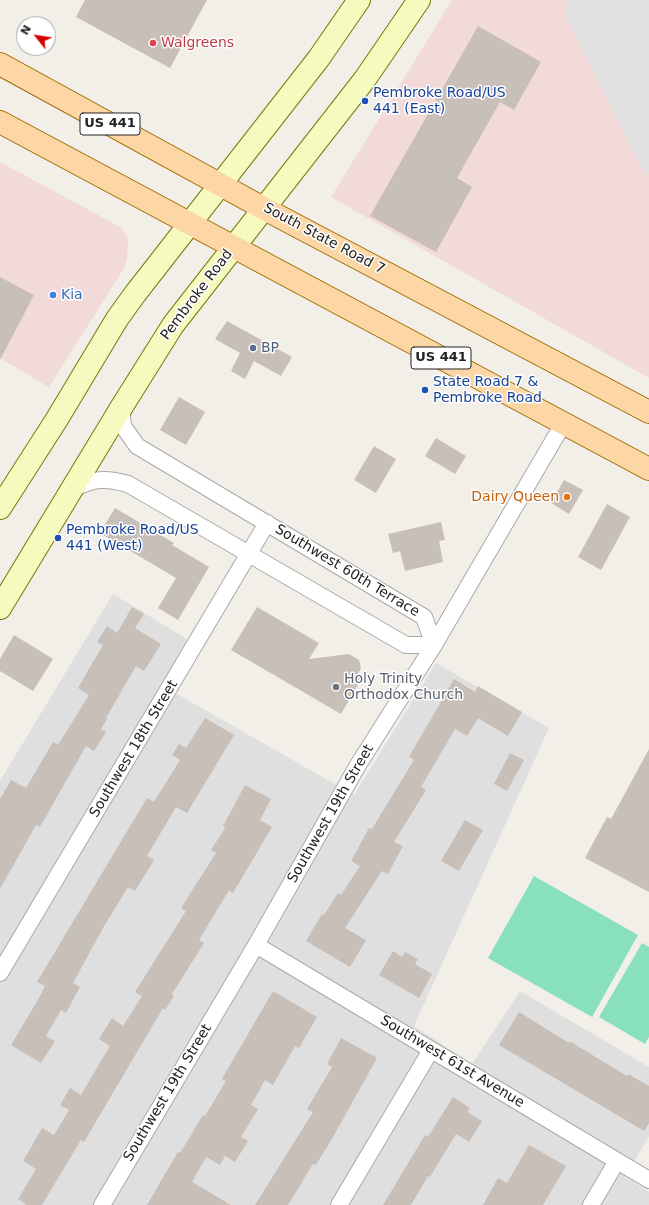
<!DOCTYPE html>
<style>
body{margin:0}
#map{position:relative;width:649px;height:1205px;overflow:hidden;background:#f2efe9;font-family:"DejaVu Sans",sans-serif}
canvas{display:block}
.north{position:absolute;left:16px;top:16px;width:40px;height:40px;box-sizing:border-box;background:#fff;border:1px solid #a7a7a7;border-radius:50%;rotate:300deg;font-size:11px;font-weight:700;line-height:16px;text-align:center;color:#222}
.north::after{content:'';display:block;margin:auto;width:14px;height:18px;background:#d40000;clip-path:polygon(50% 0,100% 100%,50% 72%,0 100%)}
</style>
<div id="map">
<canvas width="649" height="1205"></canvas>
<div class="north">N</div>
</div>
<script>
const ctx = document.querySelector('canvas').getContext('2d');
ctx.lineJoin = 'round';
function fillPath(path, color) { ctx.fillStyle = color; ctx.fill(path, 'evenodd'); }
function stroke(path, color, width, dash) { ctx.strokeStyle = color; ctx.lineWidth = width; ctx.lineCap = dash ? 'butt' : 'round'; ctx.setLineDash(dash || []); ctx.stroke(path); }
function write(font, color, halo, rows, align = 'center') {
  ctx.font = font + ' "DejaVu Sans",sans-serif'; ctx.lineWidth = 3; ctx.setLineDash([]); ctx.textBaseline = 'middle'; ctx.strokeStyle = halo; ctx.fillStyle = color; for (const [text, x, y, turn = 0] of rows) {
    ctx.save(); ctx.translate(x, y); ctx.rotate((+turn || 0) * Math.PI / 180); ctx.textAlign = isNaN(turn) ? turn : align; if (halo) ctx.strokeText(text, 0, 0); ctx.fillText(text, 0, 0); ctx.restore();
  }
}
fillPath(new Path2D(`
 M113,594L187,639L163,686L354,795L436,663L549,728L414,1026L472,1064L520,991L649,1067V1136L625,1177L649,1192V1205H0V781Z`), '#e0dfdf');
fillPath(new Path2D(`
 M452,0H649V378L331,197Z
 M0,162L122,228L128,240L127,259L123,270L49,387L0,358Z`), '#f2dad9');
fillPath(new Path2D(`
 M534,876L638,935L592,1017L488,958Z
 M642,943L649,947V1037L645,1044L599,1017Z`), '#88e0be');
fillPath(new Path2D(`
 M570,0H649V171L646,176L564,12Z`), '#e2e2e2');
fillPath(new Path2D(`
 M85,0H207L170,68L76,17Z
 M478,26L541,62L514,110L500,102L457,178L472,187L436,252L370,216Z
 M0,277L34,295L0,360Z
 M227,321L292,357L281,376L254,361L245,379L231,371L240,353L215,339Z
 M179,397L205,412L186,445L160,430Z
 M436,438L466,456L455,474L425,456Z
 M374,446L396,459L376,493L354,480Z
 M564,480L583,490L569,514L551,503Z
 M607,504L630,517L601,570L578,557Z
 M115,508L174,543L172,545L209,567L178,620L158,608L176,578L100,533Z
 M441,522L445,540L439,541L443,562L405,571L400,551L393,553L388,534Z
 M132,607L144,614L135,628L161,644L144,671L136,666L106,718L107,719L101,729L106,732L94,751L86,746L40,827L36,825L0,889V799L11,780L26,788L53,742L58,745L89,695L78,688L103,645L97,642L107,626L117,633Z
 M257,607L319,643L309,659L349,654L359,660L361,668L357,675L362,678L341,714L231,650Z
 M14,635L53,659L33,691L0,671V659Z
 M454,679L475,692L478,686L522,712L508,736L478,718L467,736L455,729L421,787L426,790L394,842L403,846L388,874L382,871L345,928L366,940L350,967L306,941L322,914L324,915L338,893L341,895L360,866L351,861L369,828L372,829L414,760L409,757Z
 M205,718L234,735L187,813L176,807L147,856L154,860L135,891L128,887L103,928L73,983L80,987L66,1013L61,1010L46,1036L55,1041L41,1063L11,1045L39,998L45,986L37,982L147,798L154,802L180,760L172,755L179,744L186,748Z
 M649,749V892L585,858L607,817L611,819Z
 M510,753L524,760L507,791L494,784Z
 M245,785L271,799L260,820L272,827L233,893L229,890L199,940L204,943L172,994L174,996L165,1010L163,1008L84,1142L81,1140L42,1205H27L18,1199L36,1169L23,1161L42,1128L54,1135L69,1110L60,1105L70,1088L81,1095L110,1046L99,1039L112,1018L123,1026L142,996L135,992L186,911L181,908L216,853L211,850L225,828L223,826Z
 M465,820L483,830L459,871L441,861Z
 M393,951L402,957L405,952L418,959L415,964L432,974L419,998L379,975Z
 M273,991L317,1017L299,1048L295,1046L273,1085L265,1080L251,1105L258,1109L241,1137L248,1141L235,1162L225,1156L220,1165L206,1157L192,1182L231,1205H147L178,1152L180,1153L203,1115L205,1116L226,1081L222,1079Z
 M519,1012L569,1043L571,1042L627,1076L628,1074L649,1086V1123L644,1131L499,1045Z
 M341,1038L377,1058L333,1137L316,1165L313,1164L288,1205H255L313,1112L307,1109L332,1067L327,1064Z
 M453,1097L470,1108L467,1112L482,1121L469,1142L456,1134L430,1177L428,1176L411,1205H383L425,1135L428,1137Z
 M529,1145L566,1166L543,1205H483L498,1178L507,1183Z`), '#c7bfb8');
const street = new Path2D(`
 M72,489C94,479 104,477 128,484L406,645H434L424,617L137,446L123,426L121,408
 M256,945L649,1180
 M0,973L267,523
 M102,1205L256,945L358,765L434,645L563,424
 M339,1205L431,1050
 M591,1205L617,1161`);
const secondary = new Path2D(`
 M0,508L57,419L117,319L135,294L319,58L359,0
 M0,608L121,408L173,325L365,79L419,0`);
const primary = new Path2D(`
 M0,64L263,208L649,412
 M0,122L649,469`);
stroke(street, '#a9a9a9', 18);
stroke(secondary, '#707d05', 24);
stroke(primary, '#a06b00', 24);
stroke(street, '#fff', 16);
stroke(secondary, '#f7fabf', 22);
stroke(primary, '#fcd6a4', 22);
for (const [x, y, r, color] of [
 [153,43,4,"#e0444e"],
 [365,101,4,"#1a4fb4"],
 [53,295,4,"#3f7fe0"],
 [253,348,4,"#5c6f8a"],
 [425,390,4,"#1a4fb4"],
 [567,497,4,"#e8710a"],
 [58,538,4,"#1a4fb4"],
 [336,687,4,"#6b7280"]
]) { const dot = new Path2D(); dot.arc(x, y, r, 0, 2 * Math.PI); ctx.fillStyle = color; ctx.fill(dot); stroke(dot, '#fff', 1.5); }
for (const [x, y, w] of [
 [110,124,60],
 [441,358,60]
]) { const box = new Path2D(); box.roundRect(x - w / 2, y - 11, w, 22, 3); ctx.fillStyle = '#fff'; ctx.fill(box); stroke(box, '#222', 1); }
write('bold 13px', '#222', null, [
 ["US 441",110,124],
 ["US 441",441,358]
]);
write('14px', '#be3a42', '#fff', [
 ["Walgreens",161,43]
], 'left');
write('14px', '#164399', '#fff', [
 ["Pembroke Road/US",373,93],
 ["441 (East)",373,109],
 ["State Road 7 &",433,382],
 ["Pembroke Road",433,398],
 ["Pembroke Road/US",66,530],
 ["441 (West)",66,546]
], 'left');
write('14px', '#222', '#fff', [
 ["South State Road 7",324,239,28],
 ["Pembroke Road",197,295,-53],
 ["Southwest 60th Terrace",347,571,31],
 ["Southwest 18th Street",134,749,-59],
 ["Southwest 19th Street",331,814,-60],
 ["Southwest 61st Avenue",452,1062,31],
 ["Southwest 19th Street",168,1093,-59]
]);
write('14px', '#366cbe', '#fff', [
 ["Kia",61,295]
], 'left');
write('14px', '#4e5e75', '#fff', [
 ["BP",261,348]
], 'left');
write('14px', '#c56008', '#fff', [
 ["Dairy Queen",559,497]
], 'right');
write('14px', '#5b616d', '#fff', [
 ["Holy Trinity",344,679],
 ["Orthodox Church",344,695]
], 'left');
</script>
